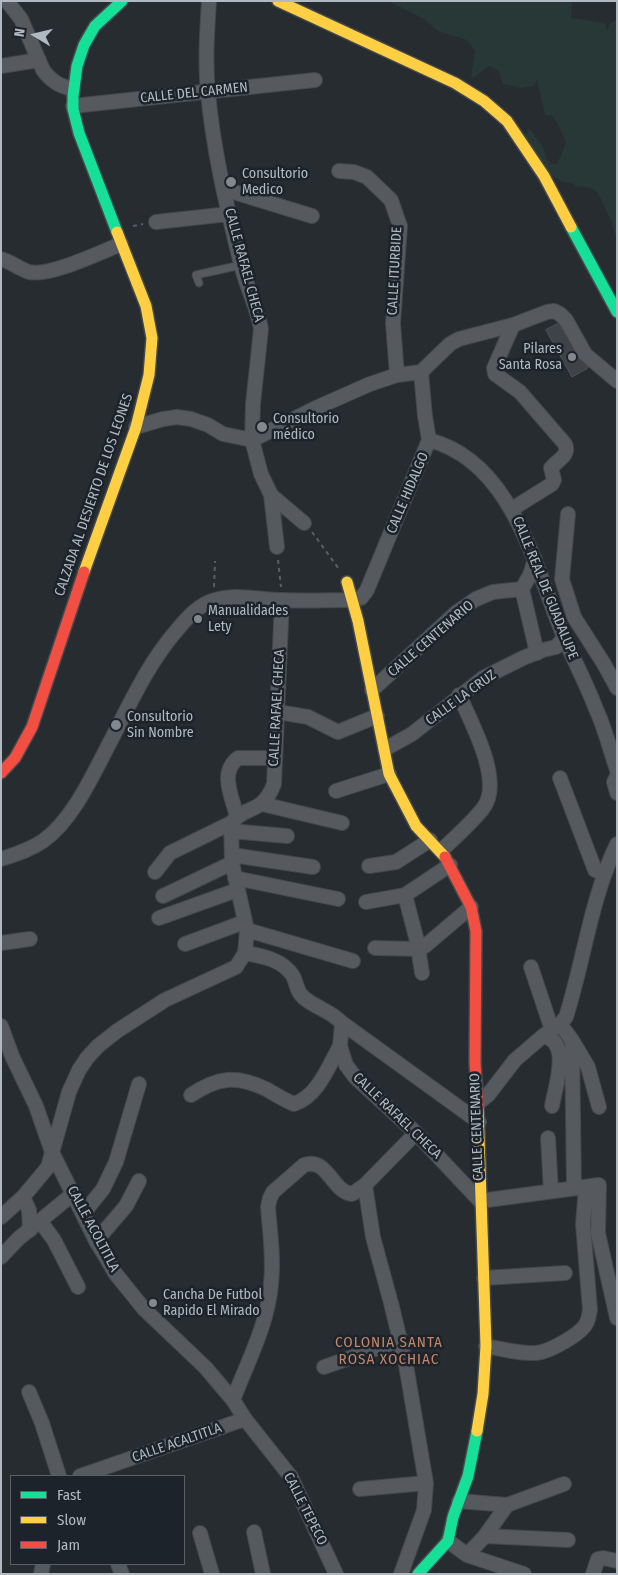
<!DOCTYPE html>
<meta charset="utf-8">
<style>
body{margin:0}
#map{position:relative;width:618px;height:1575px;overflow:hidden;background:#272c31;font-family:"Fira Sans Condensed",sans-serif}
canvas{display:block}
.frame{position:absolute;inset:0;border:2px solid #b1b9c2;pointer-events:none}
.legend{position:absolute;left:10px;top:1475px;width:175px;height:90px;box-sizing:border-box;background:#1c232a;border:1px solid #585f67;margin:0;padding:6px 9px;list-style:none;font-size:15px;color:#b1b9c2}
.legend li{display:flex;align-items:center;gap:10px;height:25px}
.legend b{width:25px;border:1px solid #585f67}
.north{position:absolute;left:10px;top:10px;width:50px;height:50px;-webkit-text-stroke:4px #1c232a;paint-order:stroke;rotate:279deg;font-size:14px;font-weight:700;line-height:20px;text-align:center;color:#b1b9c2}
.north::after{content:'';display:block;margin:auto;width:18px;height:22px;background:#b1b9c2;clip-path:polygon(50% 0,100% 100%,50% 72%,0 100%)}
</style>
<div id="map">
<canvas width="618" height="1575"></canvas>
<div class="frame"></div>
<ul class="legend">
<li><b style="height:6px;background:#16e098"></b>Fast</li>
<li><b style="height:6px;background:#ffcf43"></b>Slow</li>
<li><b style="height:6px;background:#f24e42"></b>Jam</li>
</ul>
<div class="north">N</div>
</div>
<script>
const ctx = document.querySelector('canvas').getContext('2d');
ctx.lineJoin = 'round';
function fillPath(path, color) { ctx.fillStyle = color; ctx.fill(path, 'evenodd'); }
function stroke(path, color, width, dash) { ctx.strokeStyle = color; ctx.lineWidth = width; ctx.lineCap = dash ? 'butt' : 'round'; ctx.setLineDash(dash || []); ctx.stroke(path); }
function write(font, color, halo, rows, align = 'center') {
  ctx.font = font + ' "Fira Sans Condensed",sans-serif'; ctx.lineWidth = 5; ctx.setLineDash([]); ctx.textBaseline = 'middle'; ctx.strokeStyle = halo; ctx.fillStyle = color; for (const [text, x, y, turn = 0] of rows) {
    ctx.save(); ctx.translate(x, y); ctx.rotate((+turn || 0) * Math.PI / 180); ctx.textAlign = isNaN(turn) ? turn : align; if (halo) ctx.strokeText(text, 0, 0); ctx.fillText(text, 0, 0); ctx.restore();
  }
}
fillPath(new Path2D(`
 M389,1H572L571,18L605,23L607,31L610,24L617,19V239L611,221L598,193L591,188L576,186L572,183L563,182L549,174L524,136L530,129L543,147L546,158L551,164H557L566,143L557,122L553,116L545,115L537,80L533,86L522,88L503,84L499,71L489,66L474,77H471L475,51L467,40L438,31L424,19Z`), '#283837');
const building = new Path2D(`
 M563,321L588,368L572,377L546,330Z`);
fillPath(building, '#3f4348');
stroke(building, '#4e5459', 1);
const lane = new Path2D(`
 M199,283L196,275L241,265`);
const street = new Path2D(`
 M7,1L21,19L43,70C51,81 59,86 73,89
 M209,1C207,32 205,62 208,92C213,150 227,208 241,264C246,286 257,306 261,329L253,404L252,440L261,474L271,495L277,547
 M1,66L39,60
 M73,106L315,80
 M339,171L354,172L367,177L391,200L400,226L393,323L397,375
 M224,189L312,216
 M156,222L229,214
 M1,259C11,262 20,269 29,272C49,277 101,252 121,244
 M421,372L450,344L459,339L513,325L547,312L554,311L560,314L566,320L585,354L617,381
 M136,427L163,419L177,417L191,419L208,425L223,434L252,440L318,407L370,384L397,375L421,372
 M429,440C514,462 535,570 565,639C575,663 587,685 596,709C605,728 610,750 617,770
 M271,495L304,523
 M512,509L552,484L554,480L551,468C558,459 570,456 565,444L520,392L495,374L494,368L513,325
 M568,514L562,579L574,617L604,664L617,688
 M535,559L530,575L522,589L537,653
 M372,690L457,612L476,599L493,592L522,589
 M278,712L308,717L338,732L377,716
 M385,749L412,734L483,678L523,658L543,650L556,647L564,638
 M617,776L614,782L617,793
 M560,778L595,870L600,872L606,869
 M336,791L389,774
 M262,804L342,823
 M237,817C232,796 219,773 238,758H274
 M231,831L287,836
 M441,851C453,839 474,821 484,807C503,780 471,722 459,695
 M232,855L313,867
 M1,859C16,854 30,850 43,841C72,821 93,775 109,744C129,706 148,663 177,630C187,618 199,604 215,600C237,593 260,600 283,600C306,601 329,600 351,600L361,598L367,590L429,440L425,416L421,372
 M369,866L396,862L430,840
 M155,872L170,853L231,823
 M235,878L338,899
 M405,895L417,941L422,973
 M163,896L232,863
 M366,902L405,895L450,865
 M159,918L237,890
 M247,930L353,961
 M1,943L30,939
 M185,944L244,922
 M375,948L418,949L425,946L471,907
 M245,953C263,956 283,960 293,976C297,983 296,991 303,997C315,1008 330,1010 342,1023L479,1122
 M531,967L552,1030
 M342,1023L340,1046L346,1065L355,1077L416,1133L480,1201L599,1185L598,1233L617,1318
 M560,1024L572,1040L574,1187
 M1,1026L12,1056L36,1106L52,1152L96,1241L107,1259L115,1273L144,1309L205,1367L233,1400L245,1419L291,1477L336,1574
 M543,1036C572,1041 555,1087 552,1106
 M572,1040L588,1067L599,1107
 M191,1095C218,1077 236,1075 266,1089C275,1094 284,1100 294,1104C318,1096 328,1067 340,1046
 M478,1103L488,1095L515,1060L543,1036L560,1024L566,1017C584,960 591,898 617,844
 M548,1138L551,1191
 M365,1185L373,1237L391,1303L406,1365L426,1483L424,1510L401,1574
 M23,1197L29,1210L30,1230
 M83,1214L103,1189L116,1162L139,1084
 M1,1217L23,1197L48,1167L69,1092L79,1070L87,1058L98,1046L117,1031L165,1000L236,967L245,953L247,930L232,863L231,823C247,804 262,815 274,784L282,600
 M40,1221L54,1240L78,1287
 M96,1241L126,1206L139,1181
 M1,1257L18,1239L74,1193
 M484,1278L565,1273
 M486,1346C501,1349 521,1354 536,1353C549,1352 582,1334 587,1322C589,1318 589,1314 590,1310L583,1224L586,1187
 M324,1367L401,1340
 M29,1392L42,1423L59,1476
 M233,1400C247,1363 268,1324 271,1284C274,1259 270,1233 268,1207L270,1198L273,1192L304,1165C328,1157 332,1192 352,1194L365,1185L416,1133
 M80,1476L245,1419
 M360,1489L426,1483
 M459,1501L507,1505L564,1484
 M254,1532L263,1574
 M200,1533L212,1574
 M485,1536L568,1540
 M448,1541L467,1555L524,1574
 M467,1555L485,1536L507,1505
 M118,1564L122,1574
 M41,1574L43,1564
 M593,1574L598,1559L603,1558L617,1561`);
const fast = new Path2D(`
 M571,227L617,312
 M117,232L79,133L73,109V96L77,66L84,45L95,26L122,1
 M418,1574L448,1541L453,1517L468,1476L477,1431`);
const slow = new Path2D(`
 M278,1L455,83L484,101L507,121L544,176L571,227
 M84,572L136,427L149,375L152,338L146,306L117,232
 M347,582L358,621L389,774L416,826L445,857
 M477,1431L483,1394L486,1346L478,1109`);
const jam = new Path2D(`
 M1,773L15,758L32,727L84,572
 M445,857L471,907L476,931L475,1063L478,1109`);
stroke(lane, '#43474a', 9);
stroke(street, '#43474a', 16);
stroke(fast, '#44494e', 14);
stroke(slow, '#44494e', 14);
stroke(jam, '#44494e', 14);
stroke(new Path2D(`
 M133,226L143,224
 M312,532L339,569
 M278,560L281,587
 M214,587L215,561`), '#5a5f64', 2, [4, 4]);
stroke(lane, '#565a5f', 7);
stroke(street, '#565a5f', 14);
stroke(fast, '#16e098', 11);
stroke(slow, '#ffcf43', 11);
stroke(jam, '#f24e42', 11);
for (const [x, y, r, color] of [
 [231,182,6,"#81888f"],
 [572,357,5,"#81888f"],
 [262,427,6,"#81888f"],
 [198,619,5,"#81888f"],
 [116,725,6,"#81888f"],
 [153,1303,5,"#81888f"]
]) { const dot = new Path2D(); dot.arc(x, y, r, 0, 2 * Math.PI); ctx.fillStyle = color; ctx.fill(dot); stroke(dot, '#1c232a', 2); }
write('14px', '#b1b9c2', '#1c232a', [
 ["CALLE DEL CARMEN",194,93,-6],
 ["CALLE RAFAEL CHECA",244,265,75],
 ["CALLE ITURBIDE",395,271,-87],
 ["CALLE HIDALGO",408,493,-67],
 ["CALZADA AL DESIERTO DE LOS LEONES",94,495,-71],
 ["CALLE REAL DE GUADALUPE",545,588,68],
 ["CALLE CENTENARIO",431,639,-41],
 ["CALLE LA CRUZ",461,698,-36],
 ["CALLE RAFAEL CHECA",277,708,-87],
 ["CALLE RAFAEL CHECA",397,1116,44],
 ["CALLE CENTENARIO",477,1127,-92],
 ["CALLE ACOLTITLA",93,1229,62],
 ["CALLE ACALTITLA",177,1443,-19],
 ["CALLE TEPECO",305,1509,63]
]);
write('14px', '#b1b9c2', '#1c232a', [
 ["Consultorio",242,174],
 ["Medico",242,190],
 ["Pilares",562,349,"right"],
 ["Santa Rosa",562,365,"right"],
 ["Consultorio",273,419],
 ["médico",273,435],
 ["Manualidades",208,611],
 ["Lety",208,627],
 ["Consultorio",127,717],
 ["Sin Nombre",127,733],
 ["Cancha De Futbol",163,1295],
 ["Rapido El Mirado",163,1311]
], 'left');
ctx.letterSpacing = '1px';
write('15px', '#c48669', '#1c232a', [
 ["COLONIA SANTA",389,1343],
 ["ROSA XOCHIAC",389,1360]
]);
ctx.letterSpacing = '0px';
</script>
